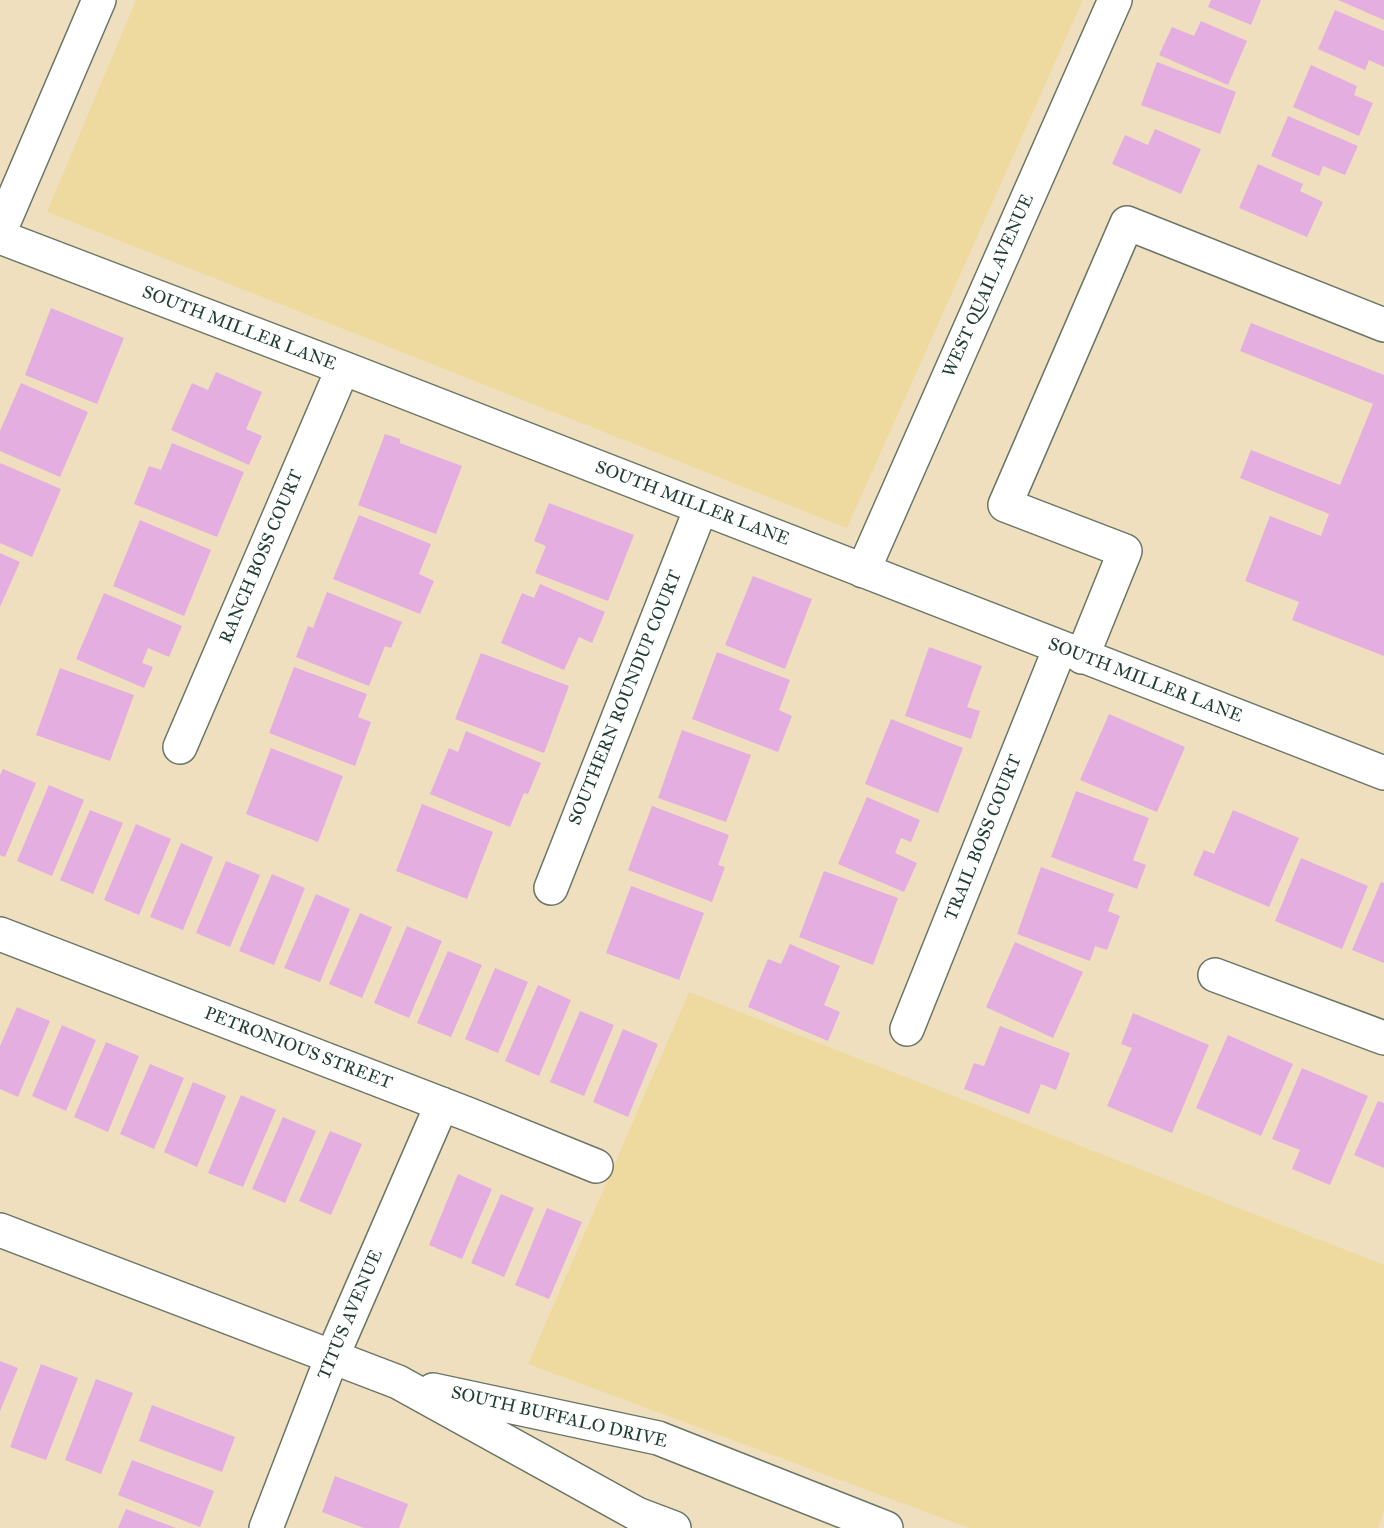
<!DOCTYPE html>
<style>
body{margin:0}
canvas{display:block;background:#efdfbf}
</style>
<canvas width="1384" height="1528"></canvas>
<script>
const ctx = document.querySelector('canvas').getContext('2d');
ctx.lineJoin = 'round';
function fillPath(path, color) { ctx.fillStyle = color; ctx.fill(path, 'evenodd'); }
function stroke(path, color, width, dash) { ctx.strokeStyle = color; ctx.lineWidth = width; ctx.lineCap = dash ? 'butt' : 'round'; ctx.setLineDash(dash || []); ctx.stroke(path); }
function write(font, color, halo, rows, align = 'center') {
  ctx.font = font + ' "IM FELL Great Primer",serif'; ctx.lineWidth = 6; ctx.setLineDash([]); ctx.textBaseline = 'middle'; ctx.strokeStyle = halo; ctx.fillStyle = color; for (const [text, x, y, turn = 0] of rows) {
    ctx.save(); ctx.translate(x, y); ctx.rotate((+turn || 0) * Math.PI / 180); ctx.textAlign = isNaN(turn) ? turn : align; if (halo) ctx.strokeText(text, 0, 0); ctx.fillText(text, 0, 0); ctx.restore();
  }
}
fillPath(new Path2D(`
 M136,0H1083L847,528L47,212Z
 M689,992L1384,1265V1511L1378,1528H969L528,1364Z`), '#eeda9e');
fillPath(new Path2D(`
 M1211,0H1261L1251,25L1208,7Z
 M1338,0H1384V20Z
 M1335,10L1384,31V67L1369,60L1365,70L1318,49Z
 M1201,21L1247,41L1228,85L1159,55L1172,27L1194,36Z
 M1157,62L1236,92L1220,134L1141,105Z
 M1311,65L1357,86L1354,95L1373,103L1359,136L1293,107Z
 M1288,116L1358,146L1345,175L1323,166L1319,176L1271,156Z
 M1155,129L1201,149L1181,194L1112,164L1125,135L1148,145Z
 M1258,164L1303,184L1300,191L1323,202L1307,237L1239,208Z
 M51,308L124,338L97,404L25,375Z
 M1251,323L1384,375V656L1292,620L1299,602L1245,581L1270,516L1321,536L1329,514L1240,478L1251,450L1340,485L1373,404L1240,351Z
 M216,372L262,392L246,429L262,436L249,465L171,430L192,383L208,390Z
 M21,383L88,412L60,477L0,451V431Z
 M385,434L400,439V443L462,466L436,534L358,505Z
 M172,443L244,472L217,537L134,504L149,466L161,470Z
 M0,463L61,489L32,557L0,543Z
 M549,503L634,535L608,601L535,573L546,546L534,541Z
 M359,515L431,544L419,574L434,581L420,614L333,579Z
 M140,520L211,550L184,616L113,586Z
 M0,553L20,562L0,607Z
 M753,576L812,599L785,669L725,645Z
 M540,584L605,612L592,643L579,637L564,670L501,643L522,593L534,598Z
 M327,592L402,622L391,648L385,646L369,686L296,657L308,626L313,628Z
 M104,593L182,626L169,657L148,648L142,663L153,667L144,688L76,659Z
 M929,647L982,666L967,707L980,711L971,739L905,716Z
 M717,652L790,680L779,710L792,716L778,752L692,719Z
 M481,653L569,686L544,753L455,719Z
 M294,667L367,694L358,717L371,722L355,766L269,733Z
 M60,668L134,695L110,761L36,735Z
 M1109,714L1185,747L1157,812L1080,780Z
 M891,719L963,748L938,813L865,784Z
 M682,730L751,755L726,822L658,798Z
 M466,731L541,763L528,794L524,793L510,827L430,794L449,748L458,752Z
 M271,748L343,776L318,842L246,814Z
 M3,769L36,783L5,857L0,855V775Z
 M49,785L84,800L52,876L17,861Z
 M1076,791L1149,818L1133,860L1146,865L1137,889L1051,857Z
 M867,797L920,820L911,842L901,838L895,853L917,863L904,892L838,864Z
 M422,804L493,832L467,899L396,871Z
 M652,806L729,835L718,865L725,867L712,902L628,870Z
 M90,810L123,823L93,894L60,880Z
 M1233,810L1299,838L1269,907L1193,875L1204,850L1214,854Z
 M136,824L171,839L139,915L104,900Z
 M181,843L213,857L183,930L150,917Z
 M1301,858L1368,886L1342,949L1275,921Z
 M226,861L260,875L230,947L196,933Z
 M1041,867L1114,894L1108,911L1120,916L1107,950L1095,946L1090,961L1017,934Z
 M824,871L898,898L873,965L799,937Z
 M272,874L305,888L274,965L239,951Z
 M1381,882L1384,883V963L1352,950Z
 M631,886L704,913L679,980L606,953Z
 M316,894L350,909L320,982L284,968Z
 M360,913L392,927L362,998L329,984Z
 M407,926L442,941L409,1018L374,1003Z
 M1015,942L1083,972L1053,1038L986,1007Z
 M790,944L840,966L824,1005L840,1012L828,1041L748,1007L768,959L781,964Z
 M448,951L482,965L451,1037L417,1023Z
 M495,968L528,982L498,1053L465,1039Z
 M538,985L571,1000L539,1076L505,1061Z
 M17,1007L50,1021L18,1097L0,1089V1046Z
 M580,1011L614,1025L584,1096L550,1082Z
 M1133,1013L1209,1045L1172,1133L1107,1106L1132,1048L1121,1044Z
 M62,1025L96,1040L66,1111L32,1096Z
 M1000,1026L1070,1053L1056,1090L1041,1084L1029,1114L964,1089L974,1063L984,1066Z
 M623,1029L658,1044L628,1117L593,1102Z
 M1228,1035L1293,1064L1261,1136L1196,1108Z
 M106,1042L139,1056L108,1132L74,1117Z
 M150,1064L184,1078L154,1149L120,1134Z
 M1302,1068L1368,1096L1330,1185L1292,1169L1300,1150L1272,1139Z
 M193,1082L226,1096L197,1167L164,1152Z
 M241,1095L276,1110L243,1187L208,1173Z
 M1378,1101L1384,1103V1168L1354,1155Z
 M283,1117L316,1131L285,1203L252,1189Z
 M330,1131L362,1144L331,1215L299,1201Z
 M458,1174L492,1189L462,1259L429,1245Z
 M501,1194L534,1208L504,1277L471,1263Z
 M547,1208L582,1222L549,1299L515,1285Z
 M0,1361L18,1368L0,1411Z
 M41,1364L78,1378L46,1460L10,1447Z
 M96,1379L133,1393L101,1474L65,1460Z
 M152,1405L235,1437L222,1472L139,1441Z
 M132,1460L214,1491L200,1527L118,1495Z
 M335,1476L408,1504L399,1528H364L322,1512Z
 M126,1509L176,1528H118Z`), '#e4aee1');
const minor = new Path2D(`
 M0,231L99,0
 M0,237L343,368L1384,773
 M863,571L1115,0
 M1082,657L1125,551L1005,505L1127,223L1384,325
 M180,747L343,368
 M551,888L701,508
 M0,934L470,1115L596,1166
 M1215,975L1384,1038
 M907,1029L1060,648
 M266,1528L332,1357L442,1104`);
const major = new Path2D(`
 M0,1230L398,1382L637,1514L674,1528
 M433,1390L658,1438L886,1528`);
stroke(minor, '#687665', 36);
stroke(major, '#687665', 36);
stroke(minor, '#fff', 33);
stroke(major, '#fff', 33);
write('18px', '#1f3d34', '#fff', [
 ["WEST QUAIL AVENUE",989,286,-66],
 ["SOUTH MILLER LANE",239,329,21],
 ["SOUTH MILLER LANE",692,504,21],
 ["RANCH BOSS COURT",262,557,-67],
 ["SOUTH MILLER LANE",1145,681,21],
 ["SOUTHERN ROUNDUP COURT",626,698,-68],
 ["TRAIL BOSS COURT",984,838,-68],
 ["PETRONIOUS STREET",298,1049,21],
 ["TITUS AVENUE",351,1315,-67],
 ["SOUTH BUFFALO DRIVE",559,1418,13]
]);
</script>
